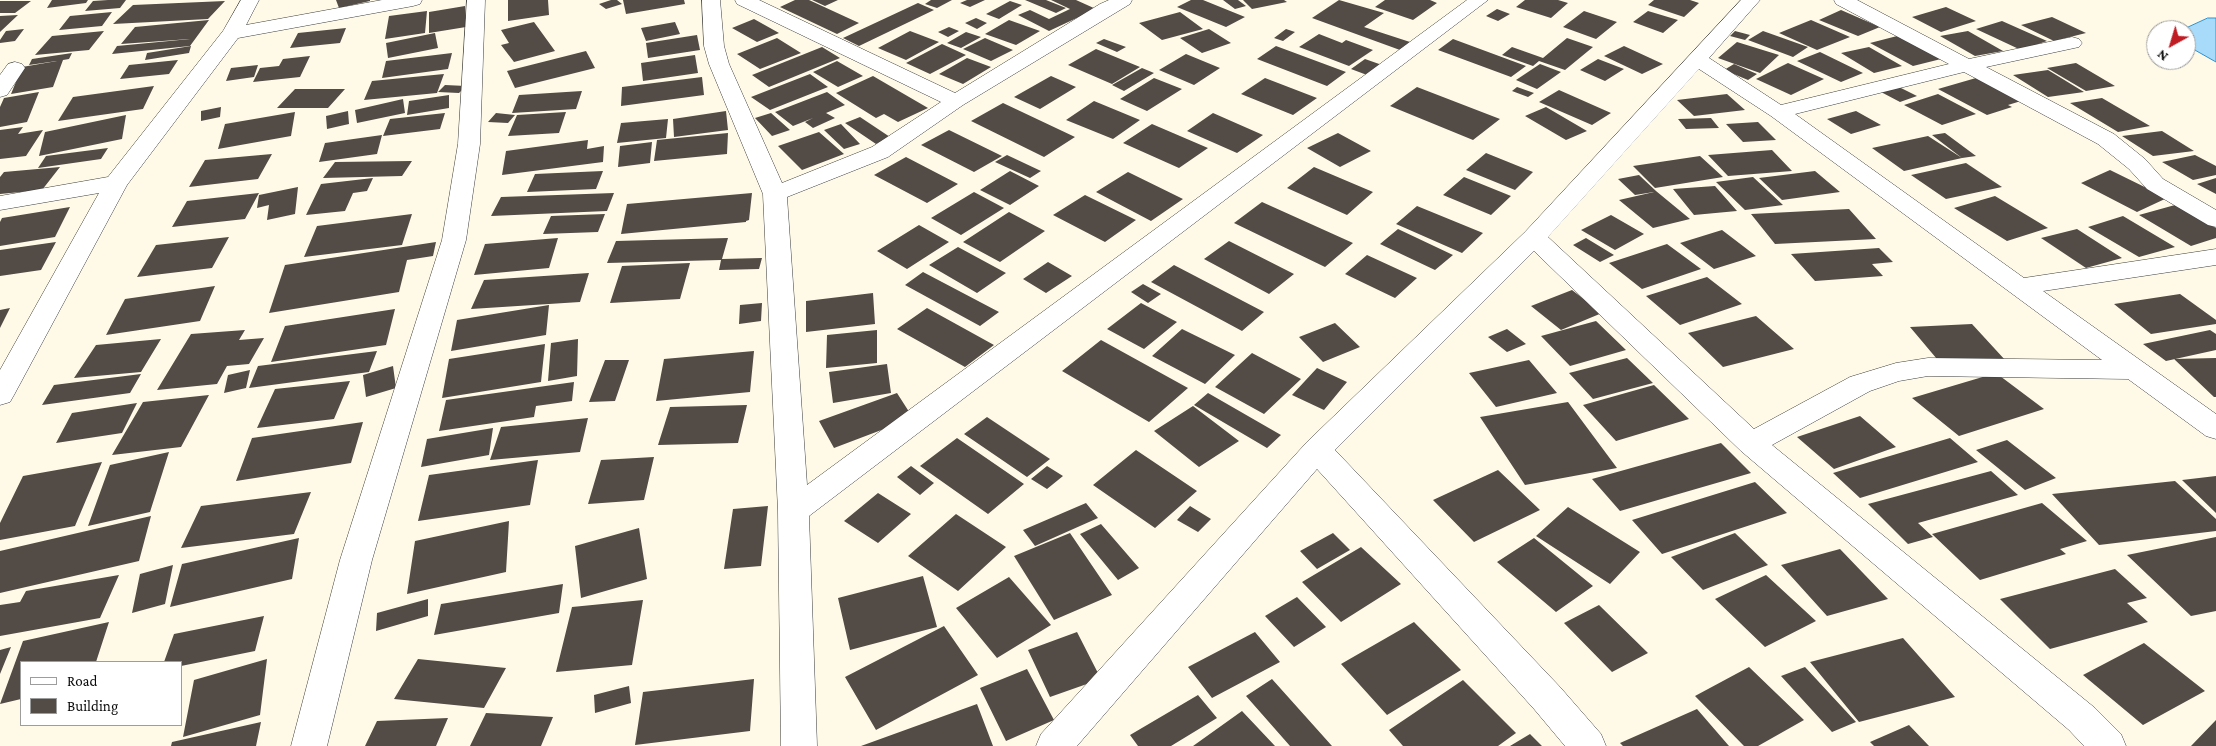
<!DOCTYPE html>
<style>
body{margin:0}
#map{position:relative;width:2216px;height:746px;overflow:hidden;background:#fffae7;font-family:"Crimson Pro",serif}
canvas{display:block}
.legend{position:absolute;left:20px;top:661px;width:162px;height:65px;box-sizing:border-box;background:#fff;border:1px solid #9d9d9d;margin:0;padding:6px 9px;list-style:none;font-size:15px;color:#0a0a0a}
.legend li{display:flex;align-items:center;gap:10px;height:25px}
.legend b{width:25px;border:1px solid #9d9d9d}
.north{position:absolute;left:2146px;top:20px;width:50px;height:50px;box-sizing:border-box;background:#fff;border:1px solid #9d9d9d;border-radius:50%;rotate:219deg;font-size:14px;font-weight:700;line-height:20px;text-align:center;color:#0a0a0a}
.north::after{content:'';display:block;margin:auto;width:18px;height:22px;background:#c01c24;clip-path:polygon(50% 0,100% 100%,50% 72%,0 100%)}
</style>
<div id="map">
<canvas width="2216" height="746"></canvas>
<ul class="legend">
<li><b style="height:6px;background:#fff"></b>Road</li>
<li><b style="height:14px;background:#534b46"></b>Building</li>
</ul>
<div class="north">N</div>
</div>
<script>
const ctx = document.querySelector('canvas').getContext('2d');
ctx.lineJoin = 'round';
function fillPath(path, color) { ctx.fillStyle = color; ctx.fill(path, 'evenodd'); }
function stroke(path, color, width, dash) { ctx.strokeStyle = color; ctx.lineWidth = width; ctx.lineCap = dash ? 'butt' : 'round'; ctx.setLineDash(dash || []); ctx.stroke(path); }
const water = new Path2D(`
 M2208,18H2216V62L2186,45V30H2182Z`);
fillPath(water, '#a8dbf9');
stroke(water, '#2c91d4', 1);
fillPath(new Path2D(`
 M52,0H88L86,3L47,8Z
 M108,0H126L120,8L85,11L93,1Z
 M336,0H370V1L339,8Z
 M508,0H548L549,15L508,21Z
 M611,0H617L622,4L606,9L599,4Z
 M623,0H684L685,4L626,14Z
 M795,0H809L859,23L837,34L780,7Z
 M812,0H838L825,6Z
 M931,0H952L937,8L925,4Z
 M967,0H985L970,7L960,3Z
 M1025,0H1046L1066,8L1056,13Z
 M1051,0H1076L1096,9L1049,31L1018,15L1030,10L1049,19L1070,9Z
 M1191,0H1203L1245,17L1226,27L1177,7Z
 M1223,0H1238L1246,6L1235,9Z
 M1243,0H1284L1287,2L1252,9Z
 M1339,0L1384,13L1364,27L1410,42L1400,50L1312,18Z
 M1385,0H1430L1437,3L1413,20L1375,7Z
 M1525,0H1558L1568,3L1551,18L1516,7Z
 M1654,0H1690L1699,3L1684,17L1648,5Z
 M0,1H31L15,13H0Z
 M225,1L208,19L113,24L133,5Z
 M1010,1L1022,5L999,19L986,14Z
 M918,3L934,10L859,46L843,38Z
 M465,6L466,27L429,33V12Z
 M1946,7L1976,21L1941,32L1912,17Z
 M1497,9L1510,14L1498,21L1486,16Z
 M1841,10L1880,27L1858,36L1819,20Z
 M427,11L425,33L385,39L389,16Z
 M1584,11L1617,22L1596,39L1563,27Z
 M1648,11L1678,20L1663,33L1633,22Z
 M112,12L102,26L59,30L70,16Z
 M1180,12L1203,29L1162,40L1139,23Z
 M18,15L0,32V16Z
 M2052,17L2086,33L2054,41L2021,25Z
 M976,18L987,23L977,29L965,23Z
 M754,19L779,33L757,42L732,28Z
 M209,20L190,46L112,54L117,46L190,39L121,44L135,27Z
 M1009,20L1040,31L1016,45L985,34Z
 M1811,20L1850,37L1817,50L1779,33Z
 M2002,21L2047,41L2021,50L1976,29Z
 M534,22L555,51L514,62L501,45L509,43L501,30Z
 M675,22L680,34L646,41L641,28Z
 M949,27L959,31L948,37L938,32Z
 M346,28L340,43L290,48L298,33Z
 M24,29L15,41L0,43V40L6,31Z
 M1209,29L1231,43L1202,53L1180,38Z
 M1286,29L1295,32L1283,41L1274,38Z
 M104,31L89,50L35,55L52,36Z
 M910,31L939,42L906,60L878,48Z
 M1735,31L1750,35L1745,40L1730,36Z
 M1763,31L1808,47L1793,57L1748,40Z
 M1968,31L2003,51L1975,56L1940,36Z
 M966,32L981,37L961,48L947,43Z
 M435,33L438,48L388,58L386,43Z
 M1319,34L1342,43L1346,40L1373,50L1349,66L1299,47Z
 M697,35L700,50L648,58L646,43Z
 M1901,35L1945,58L1913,66L1870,43Z
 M777,38L801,53L760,69L737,54Z
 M985,38L1013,50L991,61L963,49Z
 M1567,38L1593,47L1565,70L1539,61L1533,66L1502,55L1512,47L1543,58Z
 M1104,39L1126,47L1117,52L1096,43Z
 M1453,39L1526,66L1511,77L1438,50Z
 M1737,42L1779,55L1760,73L1718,58Z
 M942,44L966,55L930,74L906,63Z
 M191,46L189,53L145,60L147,53Z
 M1276,46L1346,72L1327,86L1257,59Z
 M1624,46L1663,64L1642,74L1604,56Z
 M822,47L840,58L769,87L752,75Z
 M1869,47L1902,66L1874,73L1841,53Z
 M1096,49L1140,67L1112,84L1068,65Z
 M586,51L595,68L515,88L507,71Z
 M1820,52L1863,73L1841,82L1797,61Z
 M72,53L69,59L63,60L53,87L11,94L22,67L57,61L29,65L32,59Z
 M452,53L448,69L382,78L386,61Z
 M1186,54L1220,68L1194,85L1159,70Z
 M695,55L698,73L643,81L641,63Z
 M310,56L300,77L253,82L260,68L279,66L283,59Z
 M967,58L991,67L963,84L939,74Z
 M1365,59L1382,65L1367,75L1351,69Z
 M1598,59L1624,69L1605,81L1580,70Z
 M178,60L169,74L120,79L129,65Z
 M837,61L863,76L838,87L813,72Z
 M1788,63L1824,79L1791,95L1756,79Z
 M2076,63L2115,86L2086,91L2047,68Z
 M1540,64L1561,72L1537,89L1516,80Z
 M1734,64L1757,74L1748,80L1724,70Z
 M258,65L254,77L226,81L231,68Z
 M1142,68L1154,73L1124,91L1112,85Z
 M2048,70L2084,92L2048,97L2013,75Z
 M444,74L437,93L364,100L372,81Z
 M810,74L828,87L770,110L751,97Z
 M873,76L928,108L898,122L884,114L876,118L836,93Z
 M1051,76L1076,87L1040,109L1014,97Z
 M702,77L704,95L621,106L622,87Z
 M1154,78L1182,89L1147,111L1120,99Z
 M1265,78L1317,98L1293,115L1241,94Z
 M1976,78L2021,101L2008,105L2012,107L1987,115L1938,89Z
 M445,85L466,86L459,93L438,92Z
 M154,86L143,109L58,121L73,97Z
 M1897,86L1917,96L1900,102L1881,92Z
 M1417,87L1500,119L1473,140L1390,106Z
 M1517,87L1534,93L1528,97L1512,91Z
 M295,89H345L328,108H277Z
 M1559,90L1611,113L1592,125L1539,102Z
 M582,91L576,109L512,113L519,95Z
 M39,92L27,122L0,127V107L4,98Z
 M827,92L845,105L826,113L835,118L813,128L805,122L813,118L793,126L775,112Z
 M1727,94L1745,110L1694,116L1677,100Z
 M1938,94L1976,114L1942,125L1904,105Z
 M449,95V108L407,115L409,101Z
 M2102,98L2150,126L2118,132L2070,103Z
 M403,99L405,113L357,123L355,110Z
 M1094,101L1140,120L1113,139L1066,120Z
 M1003,103L1075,137L1044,157L971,121Z
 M221,107L220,117L201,121V111Z
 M1546,107L1587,131L1566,140L1525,116Z
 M348,111L349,124L327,129L326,116Z
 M726,111L728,130L674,137L673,119Z
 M1856,111L1881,125L1851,134L1827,119Z
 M295,112L291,136L218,149L225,124Z
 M566,112L559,133L508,136L517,115Z
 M445,113L440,129L383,136L390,119Z
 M496,113L515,115L508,123L488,122Z
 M771,113L790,130L772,136L755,118Z
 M1213,113L1263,135L1237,153L1187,131Z
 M126,115L122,139L39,156L45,132Z
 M860,117L890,137L876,144L845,123Z
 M1711,118L1719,128L1686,129L1678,119Z
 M668,119L666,138L617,143L621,123Z
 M1758,122L1776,140L1743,142L1726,124Z
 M841,124L860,144L844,149L824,130Z
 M1152,124L1208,148L1179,168L1123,143Z
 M23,127L18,134L43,130L26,156L0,159V130Z
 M949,130L1002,156L974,172L921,145Z
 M2162,131L2194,151L2153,156L2122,136Z
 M819,132L844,154L802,170L778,146Z
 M728,133L727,154L654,161L657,140Z
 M1338,133L1371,151L1340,167L1307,148Z
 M1945,133L1976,156L1962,158L1932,135Z
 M382,135L377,154L319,162L325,143Z
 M1928,136L1962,158L1904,171L1872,148Z
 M588,140L587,149L604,146L603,162L502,175L506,151Z
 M652,142L650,163L618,167L620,146Z
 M108,148L101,159L38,168L46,156Z
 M1772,150L1792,171L1728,176L1708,155Z
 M1486,153L1533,172L1515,190L1466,170Z
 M272,154L258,179L189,187L205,160Z
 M1007,155L1041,171L1030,178L995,162Z
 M2195,155L2216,166V175L2193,180L2162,162Z
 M1700,156L1723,177L1655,188L1633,166Z
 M906,157L958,184L927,203L874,175Z
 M412,161L402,176L323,178L335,162Z
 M1966,163L2002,187L1946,199L1911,175Z
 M60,167L42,190L0,194V177L4,172Z
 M1314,167L1373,192L1347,215L1287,188Z
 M2110,170L2167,198L2137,212L2081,183Z
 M603,171L596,189L527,192L535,174Z
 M1010,171L1039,186L1010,205L980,190Z
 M1815,171L1840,192L1782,200L1759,178Z
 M1128,172L1183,199L1151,221L1096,192Z
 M1639,175L1656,191L1690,219L1653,228L1619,200L1654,192L1635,195L1618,179Z
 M1464,177L1511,196L1491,215L1443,195Z
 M1753,177L1783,205L1745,210L1716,182Z
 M373,178L367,191L353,193L345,211L306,215L321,184Z
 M2216,178V194L2197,184Z
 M1715,186L1737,211L1694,215L1673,189Z
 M298,187L295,214L267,220L269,205L257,208L259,195Z
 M974,192L1004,208L961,235L931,218Z
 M259,193L245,219L172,227L187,201Z
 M614,193L607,211L491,216L501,197Z
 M752,193L749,220L746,221V222L621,234L627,204Z
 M1085,195L1136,220L1105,242L1053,215Z
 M1995,196L2048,228L2007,241L1954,208Z
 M1262,202L1353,243L1325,267L1234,223Z
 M2175,205L2216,228V238L2191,246L2139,215Z
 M1417,206L1483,233L1462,253L1396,224Z
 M70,207L55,237L0,246V222L2,218Z
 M1849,209L1876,239L1775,244L1751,214Z
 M1009,212L1045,231L1000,262L963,242Z
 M412,214L402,245L304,257L317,226Z
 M605,214L598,232L543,234L551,216Z
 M1611,215L1644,234L1615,250L1581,230Z
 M2123,216L2175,247L2139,257L2088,227Z
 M919,225L949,242L907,269L877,251Z
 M1398,229L1453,255L1435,270L1380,244Z
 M2077,229L2122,258L2086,268L2041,238Z
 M1722,230L1756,256L1714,269L1680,243Z
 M229,237L212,268L137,277L156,245Z
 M558,238L549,268L474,275L485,244Z
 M728,238L722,259L762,258L759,269L719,270L721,260L607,263L616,241Z
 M1586,238L1614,255L1600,262L1573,245Z
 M1229,241L1294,274L1269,294L1204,259Z
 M56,242L41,270L0,276V250Z
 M436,242L433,256L407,260L399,292L269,313L285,265Z
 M1667,244L1701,269L1642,289L1609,263Z
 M958,247L1006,273L977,293L929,265Z
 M1879,248L1893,262L1872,264L1883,276L1815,281L1791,254Z
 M1367,255L1417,278L1395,298L1345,274Z
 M1048,262L1072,276L1046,293L1023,279Z
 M690,263L680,299L610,303L622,266Z
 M1174,265L1264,312L1242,331L1151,282Z
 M923,272L999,312L980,326L905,285Z
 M589,273L580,302L471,309L484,280Z
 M1707,277L1742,304L1680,325L1646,296Z
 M1143,284L1161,294L1148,303L1131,292Z
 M215,286L200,321L106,335L125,299Z
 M1572,290L1602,313L1561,330L1531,306Z
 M873,293L875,324L806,332V301Z
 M2180,294L2216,320V324L2151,334L2114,304Z
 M762,303L761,321L739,324L740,305Z
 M1141,303L1177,322L1144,349L1107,329Z
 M549,305L546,335L451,351L457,320Z
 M10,308L0,328V310Z
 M927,308L994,345L965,367L897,329Z
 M395,309L386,345L271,362L285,326Z
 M1756,316L1794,349L1723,367L1688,333Z
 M1596,321L1626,350L1570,366L1541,336Z
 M1335,323L1360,347L1323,362L1299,337Z
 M1972,324L2006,361L1942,365L1910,327Z
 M1182,329L1235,355L1205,384L1152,356Z
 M1507,329L1526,344L1507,352L1488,337Z
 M245,330L239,340L264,338L249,364L227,366L217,384L157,390L191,334Z
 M877,330V363L826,368L827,335Z
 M2210,330L2216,334V350L2166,361L2143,344Z
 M161,339L141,372L74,378L96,345Z
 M578,339L577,376L548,381L551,343Z
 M1101,340L1188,388L1149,422L1062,371Z
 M545,344L541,382L442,398L449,359Z
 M377,351L369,372L249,388L258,366Z
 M754,351L750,392L656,401L664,359Z
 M1252,353L1301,379L1264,414L1215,387Z
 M1627,358L1653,383L1593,399L1569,373Z
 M2216,358V397H2214L2174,359Z
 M605,360H629L615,401L589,402Z
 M1529,360L1557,393L1496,407L1469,373Z
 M887,364L891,393L833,403L829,372Z
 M393,366L396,388L366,397L363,375Z
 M1317,368L1347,382L1324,410L1292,395Z
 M250,370L246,388L224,393L228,375Z
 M1996,373L2044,409L1959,436L1912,398Z
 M141,374L130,393L42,405L54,385Z
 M350,381L334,419L257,428L275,389Z
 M574,382L572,401L536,406L534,417L439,431L446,400Z
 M1654,385L1689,419L1616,441L1583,405Z
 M897,393L913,418L834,448L819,421Z
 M1208,393L1281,435L1267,448L1194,405Z
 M209,395L181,447L112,455L143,402Z
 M1568,402L1617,468L1525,485L1480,417Z
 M137,403L122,433L56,443L72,413Z
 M747,405L738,443L658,445L670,407Z
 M1193,406L1239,441L1199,467L1154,431Z
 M1860,416L1896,447L1834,469L1797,437Z
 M987,417L1050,459L1027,477L964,434Z
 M588,418L580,452L490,460L501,427Z
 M363,422L351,463L236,481L252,438Z
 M493,428L489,455L421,467L427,439Z
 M957,438L1024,484L988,514L920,466Z
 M1950,438L1978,462L1860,498L1833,473Z
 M2007,440L2056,478L2025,490L1976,450Z
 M1721,443L1751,473L1620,511L1592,479Z
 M1136,450L1197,491L1155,528L1093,485Z
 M169,452L150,512L88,526L110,465Z
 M654,457L644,500L588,504L601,460Z
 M538,460L530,505L418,521L429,475Z
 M102,462L75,526L0,540V523L23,476Z
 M911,466L934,483L920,495L897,477Z
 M1047,466L1063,476L1047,489L1031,479Z
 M1498,470L1540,510L1474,542L1433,500Z
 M1991,471L2018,495L1918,523L1933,537L1908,544L1868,504Z
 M2216,476V513L2182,480Z
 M2175,481L2216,519V531L2099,545L2052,494Z
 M1755,482L1787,513L1662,554L1632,520Z
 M311,492L294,534L181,548L201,506Z
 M878,493L911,514L878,543L844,521Z
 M1086,503L1098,518L1035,546L1023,530Z
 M2042,503L2087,541L2060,549L2066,554L1980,580L1932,534Z
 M768,506L761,566L724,569L733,509Z
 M1190,506L1211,519L1198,532L1177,520Z
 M1568,507L1640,552L1610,584L1536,536Z
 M956,514L1006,547L958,591L908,556Z
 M151,516L139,561L0,593V551Z
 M509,521L506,572L407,594L415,541Z
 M1101,524L1139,568L1118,580L1080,534Z
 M639,528L647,579L581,598L575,546Z
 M1070,533L1112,595L1054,620L1014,556Z
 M1333,533L1350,550L1317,569L1300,551Z
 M1735,533L1768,565L1703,590L1671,557Z
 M2216,537V611L2191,616L2127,555Z
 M299,538L292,579L170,607L182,564Z
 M1534,538L1593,586L1556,612L1497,562Z
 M1361,547L1401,584L1341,622L1302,582Z
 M1840,549L1888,599L1827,616L1781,565Z
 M173,565L165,604L132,613L140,574Z
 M2115,569L2147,598L2127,603L2148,622L2050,649L2000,599Z
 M119,575L100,618L0,636V605L20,602L26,591Z
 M1766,575L1816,621L1765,647L1715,599Z
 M923,576L937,627L850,650L838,598Z
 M1009,577L1051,625L997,658L956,608Z
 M563,584L559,613L434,635L441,604Z
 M1297,597L1326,627L1294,647L1265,616Z
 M428,599V616L376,631L377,613Z
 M643,600L632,665L556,672L572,607Z
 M1599,605L1648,653L1612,672L1564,623Z
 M264,616L255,651L181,666V662H164L174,634Z
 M109,622L96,662H21V699L0,704L23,641Z
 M1414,622L1461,670L1387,715L1341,664Z
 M944,626L978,675L876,730L845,677Z
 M1077,632L1101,679L1050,697L1028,650Z
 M1255,632L1280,662L1212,698L1188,667Z
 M1903,638L1955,697L1859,722L1810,662Z
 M2144,643L2205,691L2143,725L2083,675Z
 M11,647L0,674V650Z
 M267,659L260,715L183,737L194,680Z
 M418,659L506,668L484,708L394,699Z
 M1749,667L1804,720L1758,746H1744L1695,696Z
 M1805,667L1856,722L1832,732L1781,676Z
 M1027,669L1054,720L1006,741L980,688Z
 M754,679L750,731L635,745L643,692Z
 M1272,679L1332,746H1290L1246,696Z
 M1463,680L1516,733L1498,746H1403L1389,730Z
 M629,686L631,703L595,713L594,695Z
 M1198,695L1217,718L1171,746H1138L1130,735Z
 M977,704L993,746H861Z
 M1697,709L1729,746H1623L1620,743Z
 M1242,711L1275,746H1193Z
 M486,713L553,717L541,746H470Z
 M448,718L436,746H365L377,721Z
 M2216,720V746H2191Z
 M261,722L256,746H171L172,742Z
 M1909,725L1929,746H1874L1870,742Z
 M1530,734L1542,746H1510Z`), '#534b46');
const minor = new Path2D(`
 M241,0H259L246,25L382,0H422L420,4L413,6L238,38L127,185L14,395L10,402L0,405V370L99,193L0,210V196L108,177L223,31Z
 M467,0H485L480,144L466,240L372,560L327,746H291L340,560L442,240L458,144Z
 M702,0H720L724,46L729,64L782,183L872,147L941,102L737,4L735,0H759L955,93L1100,4L1109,0H1132L1130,4L963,105L888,157L787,197L807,485L1467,0H1488L809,516L817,746H781L778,511L763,194L709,64L704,46Z
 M1741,0H1760L1709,58L1781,105L1949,64L1836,4L1834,0H1857L1969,59L2072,37L2079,39L2082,43L2079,47L1986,67L2114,134L2145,159L2163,179L2216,210V227L2208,225L2147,189L2129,169L2098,144L1964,72L1795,114L2024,278L2216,249V265L2043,291L2216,414V439L2206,436L2128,379L1928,376L1899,381L1870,391L1772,445L2095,708L2121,734L2126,746H2084L2069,730L1741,451L1534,251L1335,450L1560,687L1601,734L1606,746H1565L1534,709L1317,469L1077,746H1036L1041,734L1307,442L1525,232ZM1699,69L1771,116L2102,360L1928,358L1896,363L1850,377L1754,429L1548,237Z
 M15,62L22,64L25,68L7,95L0,97V75L8,64Z`);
stroke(minor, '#3d3d3d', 1);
fillPath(minor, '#fff');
</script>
